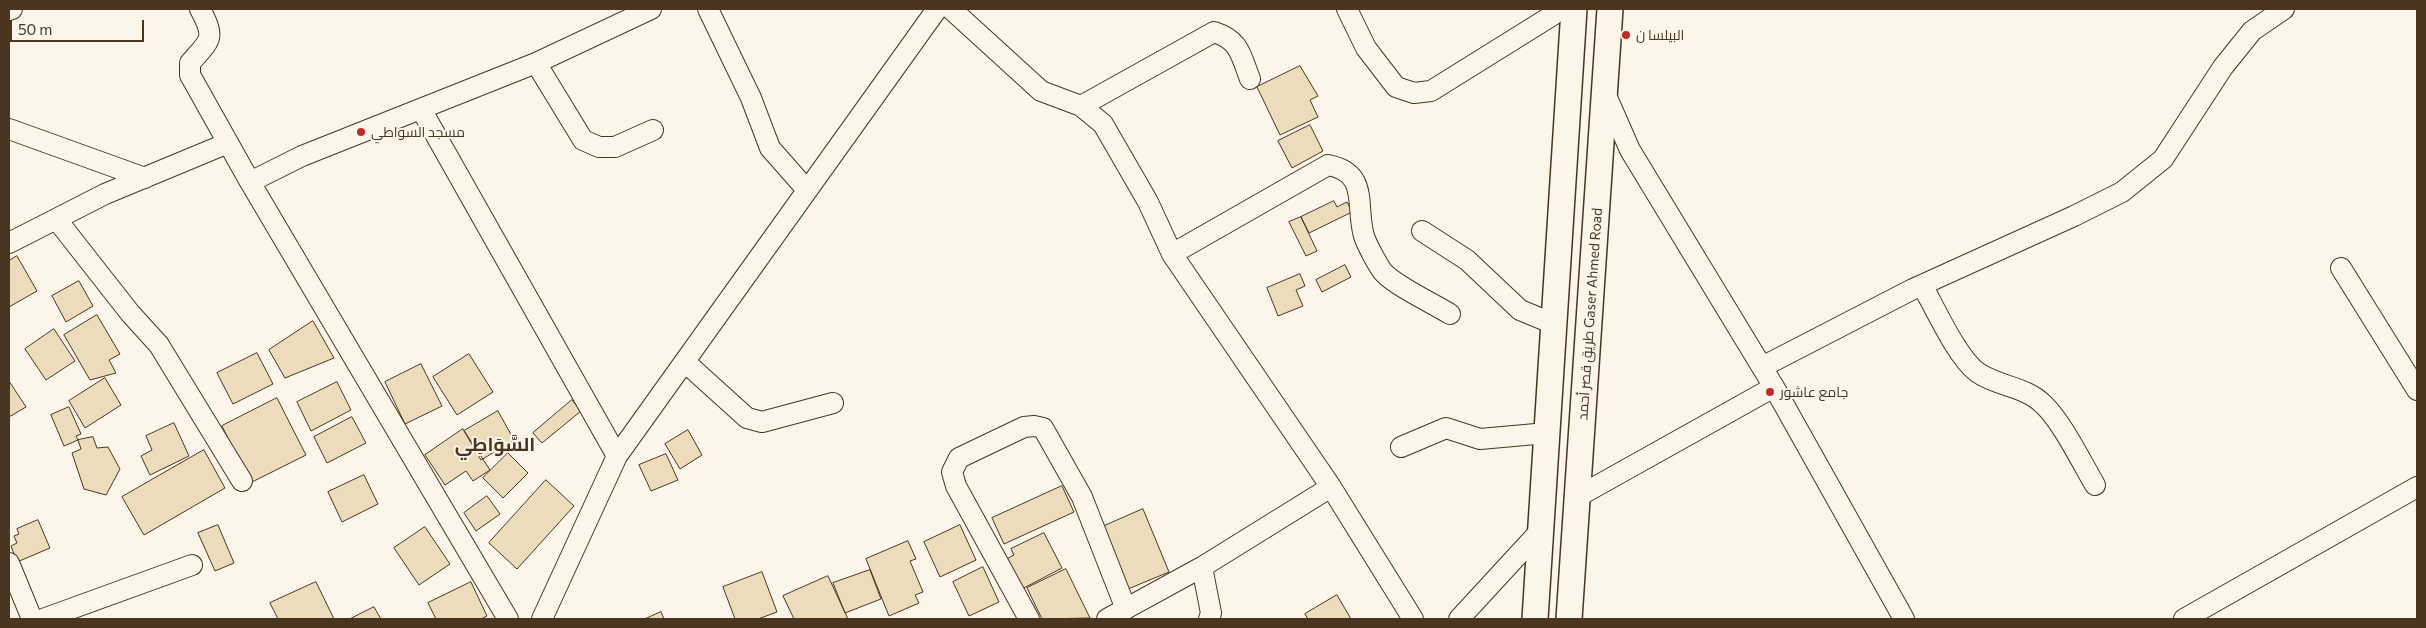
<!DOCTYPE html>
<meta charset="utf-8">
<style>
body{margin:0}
#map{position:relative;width:2426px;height:628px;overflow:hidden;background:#fbf6e9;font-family:Commissioner,sans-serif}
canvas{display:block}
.frame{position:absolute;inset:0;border:10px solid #4a3520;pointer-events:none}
.scale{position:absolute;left:10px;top:20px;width:134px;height:22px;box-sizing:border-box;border:2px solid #4a3520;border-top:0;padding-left:6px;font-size:15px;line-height:18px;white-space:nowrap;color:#4a3520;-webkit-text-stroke:4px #fbf6e9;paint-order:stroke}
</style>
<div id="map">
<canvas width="2426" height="628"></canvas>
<div class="frame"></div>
<div class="scale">50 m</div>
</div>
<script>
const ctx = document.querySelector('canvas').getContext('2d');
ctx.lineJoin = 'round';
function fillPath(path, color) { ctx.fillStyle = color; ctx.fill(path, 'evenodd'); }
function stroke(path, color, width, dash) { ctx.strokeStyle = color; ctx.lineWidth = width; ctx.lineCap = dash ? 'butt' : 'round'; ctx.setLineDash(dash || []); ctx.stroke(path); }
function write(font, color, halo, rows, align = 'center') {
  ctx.font = font + ' Commissioner,Cairo,sans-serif'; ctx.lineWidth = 4; ctx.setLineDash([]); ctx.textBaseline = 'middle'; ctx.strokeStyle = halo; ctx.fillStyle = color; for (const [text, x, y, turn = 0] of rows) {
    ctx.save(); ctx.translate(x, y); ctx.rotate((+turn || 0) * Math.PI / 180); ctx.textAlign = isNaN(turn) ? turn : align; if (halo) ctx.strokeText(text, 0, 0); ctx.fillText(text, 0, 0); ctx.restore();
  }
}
const building = new Path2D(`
 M1300,66L1318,96L1310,100L1318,117L1280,135L1257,87Z
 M1310,125L1323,151L1292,168L1278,141Z
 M1334,201L1337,207L1347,202L1352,212L1309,233L1301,217Z
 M1301,217L1317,251L1306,256L1289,222Z
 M17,256L37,291L9,307V261Z
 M1345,265L1351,277L1322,292L1316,280Z
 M1300,274L1305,286L1296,290L1303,306L1278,316L1267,288Z
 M79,281L93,306L66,322L52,296Z
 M97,315L120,354L109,360L116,373L90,380L64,335Z
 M313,321L334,358L285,378L269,350Z
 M54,329L75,361L46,380L25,349Z
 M257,353L273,384L233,404L217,373Z
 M469,354L493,392L457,415L433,377Z
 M421,364L442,406L405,424L385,382Z
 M105,378L121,405L85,428L69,401Z
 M9,381L26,407L9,417Z
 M337,382L351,410L311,431L297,402Z
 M277,398L306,455L250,483L222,426Z
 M572,400L581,411L542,443L533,433Z
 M69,407L81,434L76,436L78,440L64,446L51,415Z
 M498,411L514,440L481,460L464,431Z
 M352,417L366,443L327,463L314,437Z
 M174,423L189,456L150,475L141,456L152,450L146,436Z
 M463,429L490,470L473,481L466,471L445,485L425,455Z
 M688,430L702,455L680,469L665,444Z
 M93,437L97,448L108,447L120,469L106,495L84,489L72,453L81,449L78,440Z
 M204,450L225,488L144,535L122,497Z
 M508,453L528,473L503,498L483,478Z
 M666,454L678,480L651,491L639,465Z
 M364,475L378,504L342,522L328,492Z
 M546,480L574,506L517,569L489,543Z
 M1062,486L1074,512L1004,544L992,518Z
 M487,496L500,514L476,531L464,513Z
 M1143,509L1169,572L1128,589L1102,527Z
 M38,520L50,548L17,562L11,546L17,543L14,536L19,534L17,529Z
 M218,525L234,563L215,571L198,533Z
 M960,525L976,560L940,577L924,542Z
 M425,527L450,564L419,585L394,548Z
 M1044,533L1062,568L1020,590L1005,560L1014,555L1011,549Z
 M908,541L916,559L910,561L923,592L915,595L919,603L889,616L866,559Z
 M983,567L999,602L969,616L953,582Z
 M1066,569L1090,618L1042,619L1027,588Z
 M870,570L881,599L845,613L833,583Z
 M762,572L777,612L758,619H735L723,587Z
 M828,576L848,619H794L783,596Z
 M316,582L334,619H278L270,603Z
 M471,582L487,616L481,619H436L428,603Z
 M1337,595L1351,619H1308L1305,614Z
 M374,607L381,619H350Z
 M661,612L664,619H645Z`);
fillPath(building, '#ecdcbc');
stroke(building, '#4a3520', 1);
const minor = new Path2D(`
 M200,9C216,39 211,39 190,63V75L250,182L508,619
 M708,9L751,98L770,148L807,190
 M951,9L1041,91L1081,106L1103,124L1148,202L1172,254L1331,487L1413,619
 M1347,9L1366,48L1396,87L1414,93L1431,91L1553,15
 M9,10L12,9
 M536,63L583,140L599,147H615L653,130
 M1605,93L1630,150L1774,387L1904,619
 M1081,106L1214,32C1240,40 1241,56 1250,79
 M421,109L617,456
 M9,129L145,178
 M250,182L302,156L536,63L651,9
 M57,220L130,313L159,345L242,481
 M1422,231L1467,260L1520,310L1554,324
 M9,243L105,194L228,143
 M1172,254L1328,165C1370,173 1355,206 1364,236C1366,243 1379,268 1384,273C1396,286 1434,304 1450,314
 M2341,268L2417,390
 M1922,285C1935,308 1957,357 1977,372C1998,387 2026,386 2044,405C2062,422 2082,463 2095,485
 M685,362L747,418L762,422L833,403
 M1762,367L1913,289L2074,216L2122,192L2163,159L2223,67L2252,31L2284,9
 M1401,447L1446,428L1480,439L1547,433
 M1577,497L1774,387
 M9,563L32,619
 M1202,567L1211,613L1209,619
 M43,619L192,565
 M542,619L617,456L937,9
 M1029,619L956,486L952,472L959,458L1024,427L1034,426L1043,428L1082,497L1126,609
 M1107,619L1202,567L1331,487
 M1459,619L1541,530
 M2184,619L2417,487`);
const major = new Path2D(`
 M1535,619L1574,9
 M1569,619L1610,9`);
stroke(minor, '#4a3520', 22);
stroke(major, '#4a3520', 28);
stroke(minor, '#fbf6e9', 20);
stroke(major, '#fbf6e9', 25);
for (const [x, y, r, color] of [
 [1626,35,5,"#c62828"],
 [361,132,5,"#c62828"],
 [1770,392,5,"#c62828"]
]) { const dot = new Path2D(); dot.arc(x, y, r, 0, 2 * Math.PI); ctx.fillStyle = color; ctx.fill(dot); stroke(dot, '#fbf6e9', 2); }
write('14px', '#4a3520', '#fbf6e9', [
 ["البيلسا ن",1636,35],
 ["مسجد السواطي",371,132],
 ["جامع عاشور",1780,392]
], 'left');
write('14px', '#4a3520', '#fbf6e9', [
 ["طريق قصر أحمد Gaser Ahmed Road",1590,314,-86]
]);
write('bold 19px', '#4a3520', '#fbf6e9', [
 ["السَّوَاطِي",495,445]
]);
</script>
